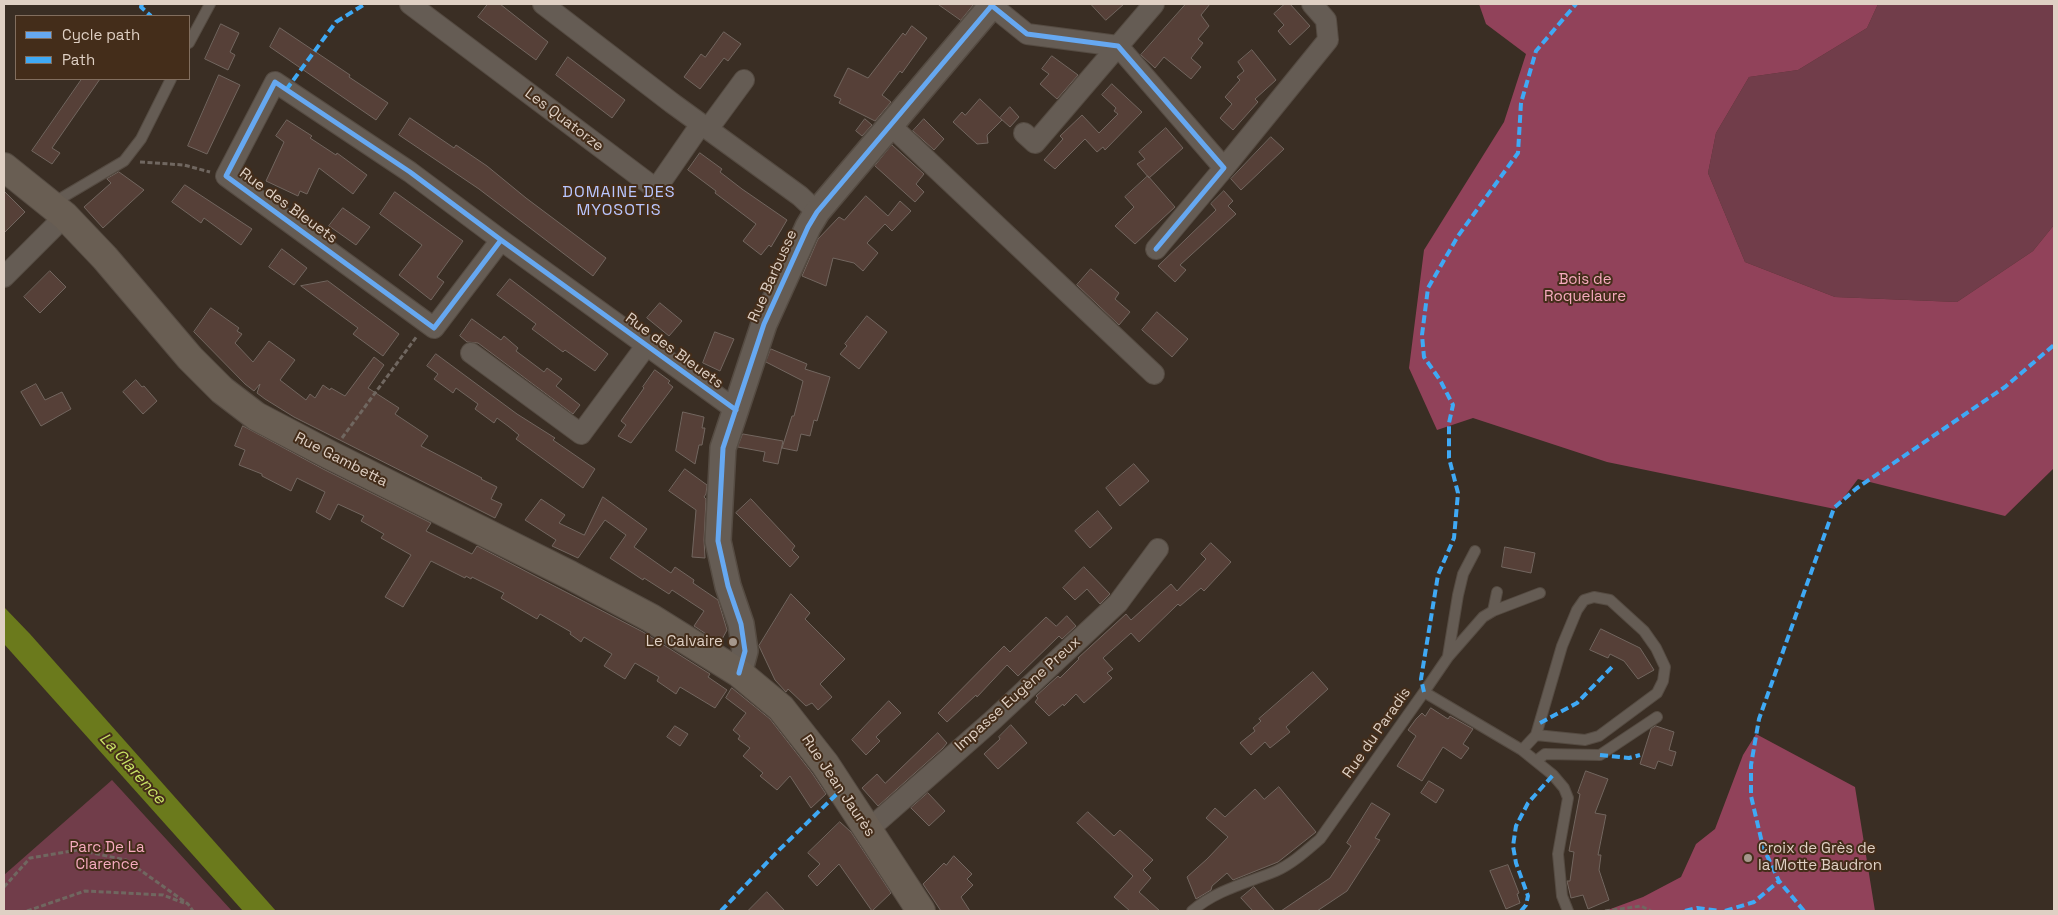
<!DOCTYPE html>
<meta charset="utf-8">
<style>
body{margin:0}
#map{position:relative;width:2058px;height:915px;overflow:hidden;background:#3a2e24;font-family:"Space Grotesk",sans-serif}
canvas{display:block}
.frame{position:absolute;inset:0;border:5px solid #dfd0c4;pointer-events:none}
.legend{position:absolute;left:15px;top:15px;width:175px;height:65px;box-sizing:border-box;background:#442d1a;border:1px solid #826e5e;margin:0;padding:6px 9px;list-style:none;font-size:15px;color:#dfd0c4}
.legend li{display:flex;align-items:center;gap:10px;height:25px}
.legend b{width:25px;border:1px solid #826e5e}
</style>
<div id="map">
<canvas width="2058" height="915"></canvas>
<div class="frame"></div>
<ul class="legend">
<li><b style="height:6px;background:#66a8f1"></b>Cycle path</li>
<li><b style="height:6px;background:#3fa9f5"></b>Path</li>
</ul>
</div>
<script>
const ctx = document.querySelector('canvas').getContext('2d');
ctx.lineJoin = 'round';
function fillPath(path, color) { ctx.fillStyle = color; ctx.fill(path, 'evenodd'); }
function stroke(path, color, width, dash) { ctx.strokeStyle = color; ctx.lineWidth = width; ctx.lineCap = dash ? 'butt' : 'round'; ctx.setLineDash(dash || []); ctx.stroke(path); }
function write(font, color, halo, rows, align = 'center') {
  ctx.font = font + ' "Space Grotesk",sans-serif'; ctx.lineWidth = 4; ctx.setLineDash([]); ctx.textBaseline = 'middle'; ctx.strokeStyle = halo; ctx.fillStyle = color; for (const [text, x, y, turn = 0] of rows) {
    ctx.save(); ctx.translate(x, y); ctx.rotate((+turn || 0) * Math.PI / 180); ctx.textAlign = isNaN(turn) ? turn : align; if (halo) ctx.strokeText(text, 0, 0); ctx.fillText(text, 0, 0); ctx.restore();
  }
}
fillPath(new Path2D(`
 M1878,4H2054V225L2033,251L1957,302L1835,297L1745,262L1708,173L1716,133L1749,77L1798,70L1867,28Z
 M112,780L232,911H4V875Z`), '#713d4a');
fillPath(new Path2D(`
 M1479,4H1878L1867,28L1798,70L1749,77L1716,133L1708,173L1745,262L1835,297L1957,302L2033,251L2054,225V468L2005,516L1858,479L1835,509L1607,462L1473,418L1437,430L1409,368L1424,250L1504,122L1526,54L1486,24Z
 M1756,734L1855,787L1875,911H1605L1643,897L1681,877L1696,844L1715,829L1743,755Z`), '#91425a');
fillPath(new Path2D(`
 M4,607L30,634L276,911H243L4,644Z`), '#6b7a1c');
const building = new Path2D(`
 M488,4H500L548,42L536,60L478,17Z
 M938,4H974L961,20Z
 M1091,4H1124L1106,20Z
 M1186,4H1210L1201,15L1209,26L1198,39L1203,43L1191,58L1201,67L1191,79L1164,57L1155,68L1141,55Z
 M1285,4H1290L1310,26L1290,45L1278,31L1284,25L1274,14Z
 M221,24L239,33L230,52L235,55L228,70L205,59Z
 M912,26L927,38L902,73L900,71L882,95L891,102L875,121L839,103L841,99L834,96L848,68L868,78L903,33L905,35Z
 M280,28L350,75L349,77L388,103L376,120L270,47Z
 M724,32L741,44L728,61L724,58L700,89L684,77L701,54L705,57Z
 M1252,50L1276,80L1255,99L1258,102L1233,130L1220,118L1232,104L1225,97L1240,80L1237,77L1244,71L1238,62Z
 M1052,56L1078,75L1057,99L1040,84L1049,74L1042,69Z
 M568,57L625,100L612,118L556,75Z
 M219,75L240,85L207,154L188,146Z
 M82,79H100L52,148L60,153L52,164L32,151Z
 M1112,84L1142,112L1105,150L1103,147L1097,152L1085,139L1055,169L1044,160L1063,139L1060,136L1082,115L1099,133L1118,114L1114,111L1116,108L1102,95Z
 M980,99L1002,120L987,135L988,143L977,144L953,122L962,112L965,115Z
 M1010,107L1019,117L1010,127L1000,118Z
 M410,118L454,148L456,145L487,166L526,198L606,258L593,276L479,189L399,135Z
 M865,119L872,125L862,136L856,131Z
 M924,119L944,139L934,150L913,131Z
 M287,120L312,136L310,138L336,155L337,153L367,175L353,194L319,168L307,194L300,191L298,196L266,181L284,142L276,136Z
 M1166,128L1183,148L1149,178L1137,164L1145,159L1139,152Z
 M1271,137L1284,149L1241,190L1231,179Z
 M892,145L924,174L916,184L924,192L915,202L875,166Z
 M700,153L722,169L720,172L742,189L787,220L771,247L769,245L761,255L743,241L756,224L715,193L716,191L688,170Z
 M119,172L144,190L103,228L84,207L111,183L107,179Z
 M1148,176L1175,207L1135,244L1115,226L1134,207L1125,197Z
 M185,185L252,229L241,245L204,218L201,223L172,202Z
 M4,191L25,212L4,233Z
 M1224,191L1233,201L1228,206L1236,214L1180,265L1186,270L1175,282L1158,266L1216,210L1211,204Z
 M395,192L463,241L437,277L444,282L431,300L399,275L422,245L380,214Z
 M866,196L888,216L900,201L911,211L892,231L885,224L867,243L878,253L863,271L854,263L833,258L826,286L802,276L818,239L839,217L844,220Z
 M343,208L370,227L356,245L329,226Z
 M282,249L307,268L294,285L269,267Z
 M1091,269L1119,293L1115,299L1130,312L1119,325L1077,285Z
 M50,271L66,287L40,313L24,297Z
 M510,279L608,354L595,371L565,350L563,352L532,329L536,324L497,295Z
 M328,281L399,334L383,356L353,334L358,328L301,286Z
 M660,303L682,321L669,336L647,318Z
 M211,308L239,328L237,331L242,334L235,343L253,362L269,341L295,360L280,380L306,400L310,394L315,398L323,385L330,390L331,388L345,396L374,357L384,365L368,388L399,408L395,414L428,436L421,446L482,478L481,479L497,487L491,499L502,504L495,518L294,417L265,399L257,393L260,384L254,391L245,384L194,332Z
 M1157,312L1188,339L1172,357L1142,330Z
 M867,316L887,332L859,369L840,354L847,346L845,344Z
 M472,319L501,340L504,336L518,348L516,351L544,372L547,368L562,379L556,386L580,405L573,414L478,343L467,342L460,336Z
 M715,332L734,339L720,371L703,363Z
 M771,349L807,364L805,369L830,377L817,421L814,420L810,436L801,434L797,451L782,448L792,416H794L803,381L766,362Z
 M436,354L517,414L555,438L553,440L595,469L583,488L516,439L519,435L508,426L497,418L494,423L475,409L478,404L456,388L453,393L434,379L438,374L427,366Z
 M655,370L670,381L668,383L673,387L631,443L618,436L626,425L621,421L644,388L643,387Z
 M136,380L142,387L144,386L157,401L143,414L123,392Z
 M36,384L45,400L62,392L71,409L41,426L21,392Z
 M683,412L704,417L702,428H705L702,445H699L695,464L676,451Z
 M243,426L323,469L431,523L426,531L472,554L477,546L643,632L710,674L708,677L727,690L715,708L680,687L676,694L657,681L659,677L635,663L625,679L604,666L612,654L584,637L581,642L570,634L571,632L540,614L537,619L501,598L504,593L472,577L471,579L466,576L465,578L431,561L403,607L385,597L411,555L381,538L384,534L361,521L364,516L338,504L330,520L316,512L325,492L297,478L291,491L262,476V474L239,465L245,450L235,446Z
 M743,434L783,441L778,464L763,461L765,452L738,447Z
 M1134,464L1149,481L1120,506L1106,488Z
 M685,469L707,485L706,494L704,497L706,499L704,540L705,558L692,557L696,510L669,491Z
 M603,497L647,529L634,547L671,573L675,567L694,580L693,583L718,600L727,630L720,643L694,626L704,611L672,590L669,594L644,578L643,580L610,558L626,535L605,520L578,558L552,546L556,540L525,520L541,499L565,515L559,523L584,535Z
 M751,499L795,546L792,550L799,557L790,567L736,513Z
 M1098,511L1112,528L1090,548L1075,531Z
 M1211,543L1231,562L1204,591L1201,588L1180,606L1178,604L1139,642L1131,633L1103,658L1113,669L1107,673L1112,678L1084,703L1076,694L1064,706L1063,704L1049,716L1035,702L1038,698L1036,696L1058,676L1060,678L1079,659L1078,658L1126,614L1131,620L1171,584L1177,591L1206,559L1201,554Z
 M1505,547L1535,553L1531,573L1502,567Z
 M1084,567L1110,594L1100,604L1087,589L1075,600L1063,588Z
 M791,594L810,613L805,619L845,659L820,684L832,697L818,710L812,703L806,706L788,689L786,692L775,680L759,646Z
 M1067,616L1076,626L1062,639L1059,636L1018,676L1007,665L977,697L976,695L947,722L938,713L1004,646L1010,652L1046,617L1056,626Z
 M1601,629L1640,648L1654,670L1638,679L1624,661L1610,654L1608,658L1590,650Z
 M1313,672L1328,689L1286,727L1290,732L1270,748L1265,742L1251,755L1240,743L1255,731L1253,728L1261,721L1259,719Z
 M732,688L770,719L812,773L826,794L811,808L790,776L777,790L760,776L763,773L743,756L750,748L738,739L740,736L733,730L746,713L726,698Z
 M889,701L901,713L876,737L880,741L866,755L852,740Z
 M1431,708L1448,719L1450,716L1473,729L1463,744L1469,748L1461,759L1443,747L1422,781L1397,766L1416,736L1408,730L1416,719L1422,713L1425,716Z
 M1011,725L1027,743L998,769L984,754L1000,739L999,737Z
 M675,726L688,734L680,746L667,737Z
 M1656,726L1674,732L1669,750L1676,752L1672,766L1658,761L1655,769L1640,764L1651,729Z
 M938,733L947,743L943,748L878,806L862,788L877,774L885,783Z
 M1586,771L1608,779L1595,813L1606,815L1598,855H1601L1599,870L1609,900L1588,909L1583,895L1571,898L1567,881H1570L1574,852L1569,851L1580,794L1578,793Z
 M1429,781L1444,790L1436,803L1421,793Z
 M1279,787L1316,832L1278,862L1233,880L1227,873L1212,886L1211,890L1196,899L1187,877L1207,859L1228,837L1206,818L1215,808L1225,817L1255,789L1264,799Z
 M928,793L945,811L929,826L911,808Z
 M1372,803L1390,814L1375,838L1380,840L1347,891L1317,911H1281L1330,878L1351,846L1347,843Z
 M1088,812L1114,836L1120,830L1153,860L1143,870L1151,878L1139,892L1160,911H1130L1114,897L1133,876L1077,823Z
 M840,822L851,832L891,893L872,911L839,864L817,886L808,876L820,864L808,853Z
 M954,856L972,874L967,879L973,885L961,897L970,911H941L923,884L944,863L946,865Z
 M1508,865L1519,893L1517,894L1520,903L1506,909L1490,871Z
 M1254,887L1263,898L1275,911H1253L1241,898Z
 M767,892L785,911H748Z`);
fillPath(building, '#564038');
stroke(building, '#72665f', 1);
const service = new Path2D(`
 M189,43L210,4
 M53,203L124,161L141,139L171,79
 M1493,611L1497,592
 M1448,656L1458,595L1463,574L1475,551
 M1424,692L1448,657L1483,617L1493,611L1540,593
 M1522,750L1536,735L1562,646L1577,610L1584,600L1594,597L1610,600L1644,631L1656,648L1665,667L1663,681L1657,693L1599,736L1585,740L1536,735
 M1536,761L1545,754L1600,755L1657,717
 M1192,911C1216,890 1247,883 1276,871C1292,864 1306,851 1320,839L1424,692L1522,750L1553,775L1564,788L1568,798L1558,854L1562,896L1568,911`);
const minor = new Path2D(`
 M410,4L656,189L701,124
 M543,4L672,103L800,196L817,212
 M991,5L1027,34L1118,46L1224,168L1156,249
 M890,125L1154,374
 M708,129L744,80
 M1024,133L1035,143L1154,4
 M1224,168L1328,40L1326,20L1312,4
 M501,240L434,328L226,176L275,82L410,172L501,240L736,410
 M4,277L65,216
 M471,353L581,434L646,346
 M868,830L994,719L1118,603L1158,549`);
const tertiary = new Path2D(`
 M739,673L745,651L741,624L728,586L718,541L723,448L764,324L808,227L817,212L993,4`);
const secondary = new Path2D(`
 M4,167L65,216L105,258L190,358L222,390L256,416L330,455L570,575L651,618L739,673L781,708L825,764L921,911`);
stroke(service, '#554b42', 12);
stroke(minor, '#554b42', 22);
stroke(tertiary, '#554b42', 28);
stroke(secondary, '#554b42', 30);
stroke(new Path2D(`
 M140,162L184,165L210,172
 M342,438L417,336
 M4,887L30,858L78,850L126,860L188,904L193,911
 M27,911L85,891L163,895L184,903
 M1605,911L1641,906L1651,911`), '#706760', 3, [5, 2.5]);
stroke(service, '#655c54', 10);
stroke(minor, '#655c54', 20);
stroke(tertiary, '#655c54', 25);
stroke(secondary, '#695e53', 28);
stroke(new Path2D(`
 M142,4L141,7L151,16
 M286,90L336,22L365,4
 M1424,692L1421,679L1438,575L1454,538L1458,493L1449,458V423L1453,405L1440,380L1424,357L1422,335L1428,288L1458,236L1518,153L1521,103L1536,51L1576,4
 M1540,723L1577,703L1614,665
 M1600,755L1629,758L1640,755
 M721,911L778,851L842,789
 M1521,911L1526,905L1528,896L1516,863L1513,846L1516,826L1528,803L1553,775
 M1685,911L1697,908L1720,911
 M1725,911L1754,902L1779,881
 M1804,911L1779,881L1763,847L1751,796V765L1759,719L1834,508L1857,488L2005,387L2054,345`), '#3fa9f5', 4, [8, 4]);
stroke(new Path2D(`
 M991,5L1027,34L1118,46L1224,168L1156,249
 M501,240L434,328L226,176L275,82L410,172L501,240L736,410
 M739,673L745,651L741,624L728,586L718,541L723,448L764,324L808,227L817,212L993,4`), '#66a8f1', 5);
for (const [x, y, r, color] of [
 [733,642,5,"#a5978c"],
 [1748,858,5,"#a5978c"]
]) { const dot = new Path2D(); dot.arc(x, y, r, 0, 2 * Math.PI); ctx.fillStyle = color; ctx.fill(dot); stroke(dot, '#442d1a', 2); }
write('15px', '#dfd0c4', '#442d1a', [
 ["Les Quatorze",564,120,37],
 ["Rue des Bleuets",288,206,36],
 ["Rue Barbusse",773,276,-66],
 ["Rue des Bleuets",674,351,36],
 ["Rue Gambetta",341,460,27],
 ["Impasse Eugène Preux",1018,694,-42],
 ["Rue du Paradis",1377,733,-55],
 ["Rue Jean Jaurès",838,786,56]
]);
write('15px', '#f7abbf', '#442d1a', [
 ["Bois de",1585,280],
 ["Roquelaure",1585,297],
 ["Parc De La",107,848],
 ["Clarence",107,865]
]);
write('15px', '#dfd0c4', '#442d1a', [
 ["Le Calvaire",723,642],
 ["Croix de Grès de",1758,849,"left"],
 ["la Motte Baudron",1758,866,"left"]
], 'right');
ctx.letterSpacing = '1px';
write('16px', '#b9c6fe', '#442d1a', [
 ["DOMAINE DES",619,193],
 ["MYOSOTIS",619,211]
]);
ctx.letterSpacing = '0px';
write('italic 16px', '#cae466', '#442d1a', [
 ["La Clarence",132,769,48]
]);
</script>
